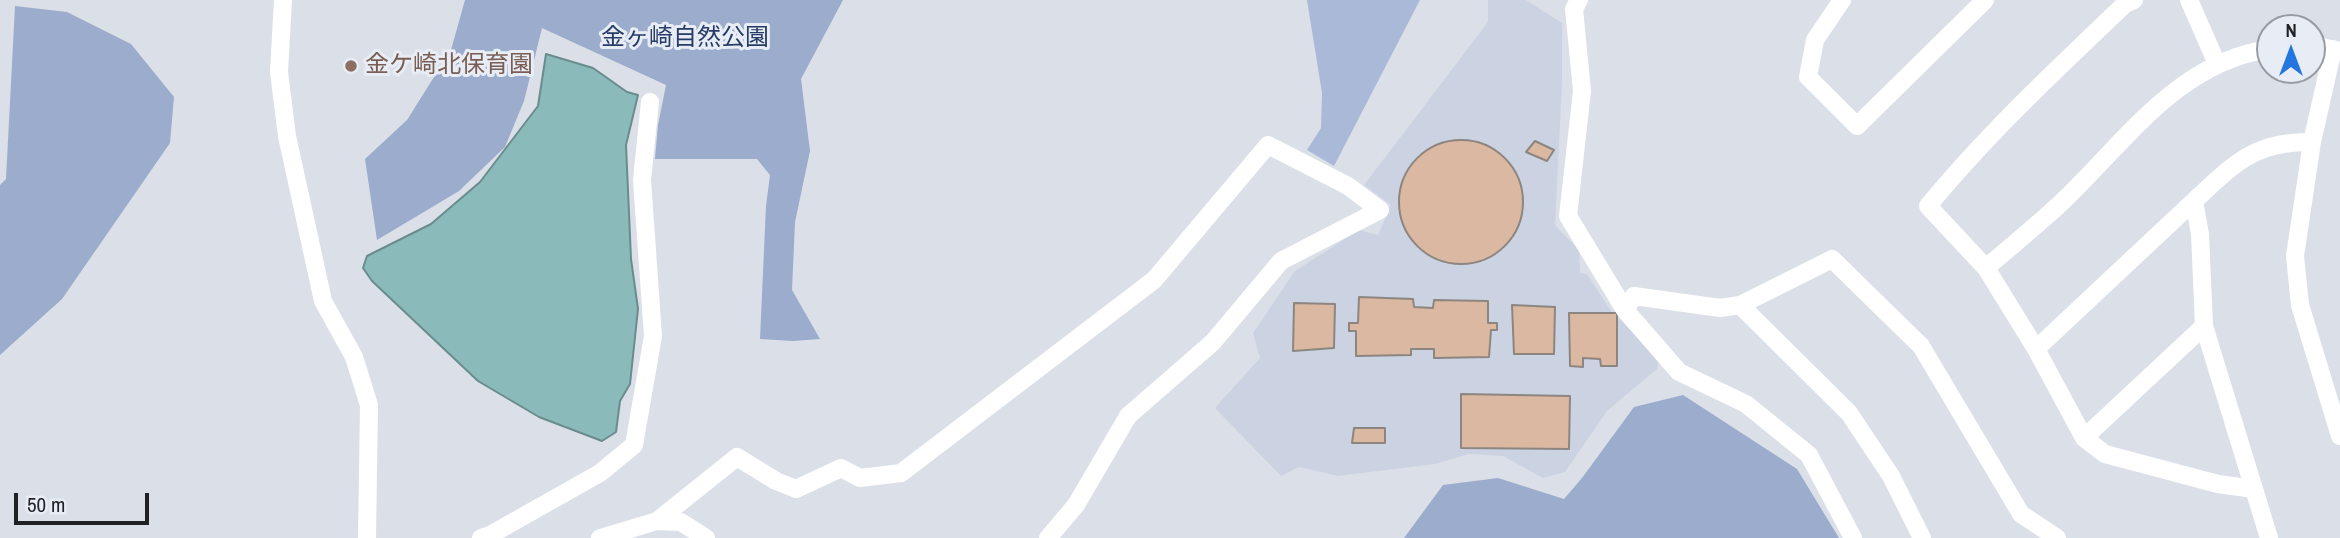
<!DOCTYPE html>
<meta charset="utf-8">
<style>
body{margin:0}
#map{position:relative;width:2340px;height:538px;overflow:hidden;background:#dbdfe8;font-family:"Archivo Narrow",sans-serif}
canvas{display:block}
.north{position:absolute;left:2256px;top:14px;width:70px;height:70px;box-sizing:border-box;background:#e8edf5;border:2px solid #989ba1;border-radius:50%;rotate:0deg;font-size:19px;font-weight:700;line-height:28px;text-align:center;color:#1f2124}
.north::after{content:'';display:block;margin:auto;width:24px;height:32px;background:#2375e0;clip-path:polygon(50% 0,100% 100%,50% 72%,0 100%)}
.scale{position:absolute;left:14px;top:493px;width:135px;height:32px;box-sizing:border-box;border:4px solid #1f2124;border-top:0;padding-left:9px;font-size:21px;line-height:24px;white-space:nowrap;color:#1f2124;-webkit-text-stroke:5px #e8edf5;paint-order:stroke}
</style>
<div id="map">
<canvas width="2340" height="538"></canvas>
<div class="north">N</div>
<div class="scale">50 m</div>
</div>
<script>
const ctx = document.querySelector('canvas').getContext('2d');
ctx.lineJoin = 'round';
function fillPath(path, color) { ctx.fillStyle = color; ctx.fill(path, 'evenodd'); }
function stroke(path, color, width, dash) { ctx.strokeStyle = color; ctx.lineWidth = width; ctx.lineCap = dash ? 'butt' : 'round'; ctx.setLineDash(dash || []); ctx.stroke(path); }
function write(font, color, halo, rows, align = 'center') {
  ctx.font = font + ' "Archivo Narrow","Noto Sans JP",sans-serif'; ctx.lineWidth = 6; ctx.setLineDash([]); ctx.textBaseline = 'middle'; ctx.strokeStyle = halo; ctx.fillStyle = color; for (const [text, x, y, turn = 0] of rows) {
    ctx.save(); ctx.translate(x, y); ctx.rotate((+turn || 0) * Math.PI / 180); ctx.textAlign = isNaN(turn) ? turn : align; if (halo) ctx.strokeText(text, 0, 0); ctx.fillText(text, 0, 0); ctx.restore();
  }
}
fillPath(new Path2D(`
 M1488,0H1526L1562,23V83L1555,225L1579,250L1580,273L1587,274L1611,311L1659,357L1657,369L1607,411L1565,472L1543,478L1503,456L1469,454L1435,464L1338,476L1299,467L1281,476L1215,408L1260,358L1253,333L1295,271L1359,230L1378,235L1391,205L1364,185L1488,22Z`), '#cbd3e2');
fillPath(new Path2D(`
 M1307,0H1420L1334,166L1307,150L1321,128L1322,93Z`), '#a9b9d7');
fillPath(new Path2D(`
 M465,0H843L801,79L810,151L795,222L792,290L820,339L793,341L760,339L766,206L770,175L757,159H655L658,125L666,85L542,28L524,101L505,147L459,191L377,240L365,159L407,120L451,50Z
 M15,6L67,12L131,44L174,97L170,143L62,299L0,355V185L6,179Z
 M1683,395L1797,469L1839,538H1404L1443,485L1498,478L1564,499L1582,478L1634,407Z`), '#9baccc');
const water = new Path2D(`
 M546,54L593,68L627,92L638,95L626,145L631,259L638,309L630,384L620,401L616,432L602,441L539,417L478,381L372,281L363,268L367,256L431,224L480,182L538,106Z`);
fillPath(water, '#8ababa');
stroke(water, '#6a8c8d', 2);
const building = new Path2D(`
 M1399 202a62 62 0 1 1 124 0a62 62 0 1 1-124 0Z
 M1535,141L1554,150L1547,161L1526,152Z
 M1359,297L1413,299L1414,307L1433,308L1434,300L1488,301V323H1497V330H1491L1489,357L1434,358V349H1411V355L1356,356V331H1349V323H1358Z
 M1294,303L1335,304L1334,348L1293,351Z
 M1512,305L1555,307L1554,354H1514Z
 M1569,313H1617V366H1601L1600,359L1583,358V367L1570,366Z
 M1461,394L1570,396L1569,449L1461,448Z
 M1354,428H1385V443H1352Z`);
fillPath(building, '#dbb8a2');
stroke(building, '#8d8580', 2);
stroke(new Path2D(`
 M283,0L279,72L287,136L323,301L354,357L369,405L367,538
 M1579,0L1574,9L1582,91L1568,216L1625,310L1679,372L1746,404L1809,455L1853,538
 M1842,0L1815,40L1808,77L1857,126L1985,0
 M2134,0L2125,4C2057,69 1988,133 1928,206L1986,268L2036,349L2084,438L2105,454L2218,484L2254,489
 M2189,0L2217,64
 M2312,45L2340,51
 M2333,49L2312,142L2295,256L2300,305L2340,436
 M1986,268C2012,245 2039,224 2063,201C2125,142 2179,61 2270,49
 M1625,310L1634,296L1720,308L1740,305
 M2036,349L2194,201
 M2084,438L2204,326
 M657,521L737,457L776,481L796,489L841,468L860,478L901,473L1154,280L1268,145L1348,186L1380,210L1281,261L1213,342L1128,416L1076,505L1048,538
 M481,538L490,535L600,473L634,445L653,336L642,180L650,102
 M600,538L657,521L681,522L706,538
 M1922,538L1891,476L1849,413L1740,305L1832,259L1921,346L2021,514L2057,538
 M2269,538L2204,326L2200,234L2194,201C2234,164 2254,141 2312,142`), '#fff', 18);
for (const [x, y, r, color] of [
 [351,66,7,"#8d6e63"]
]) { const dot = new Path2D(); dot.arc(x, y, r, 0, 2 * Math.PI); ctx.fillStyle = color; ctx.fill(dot); stroke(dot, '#e8edf5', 2.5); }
write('24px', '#263c67', '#e8edf5', [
 ["金ヶ崎自然公園",685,39]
]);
write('24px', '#785e54', '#e8edf5', [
 ["金ケ崎北保育園",365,66]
], 'left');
</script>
